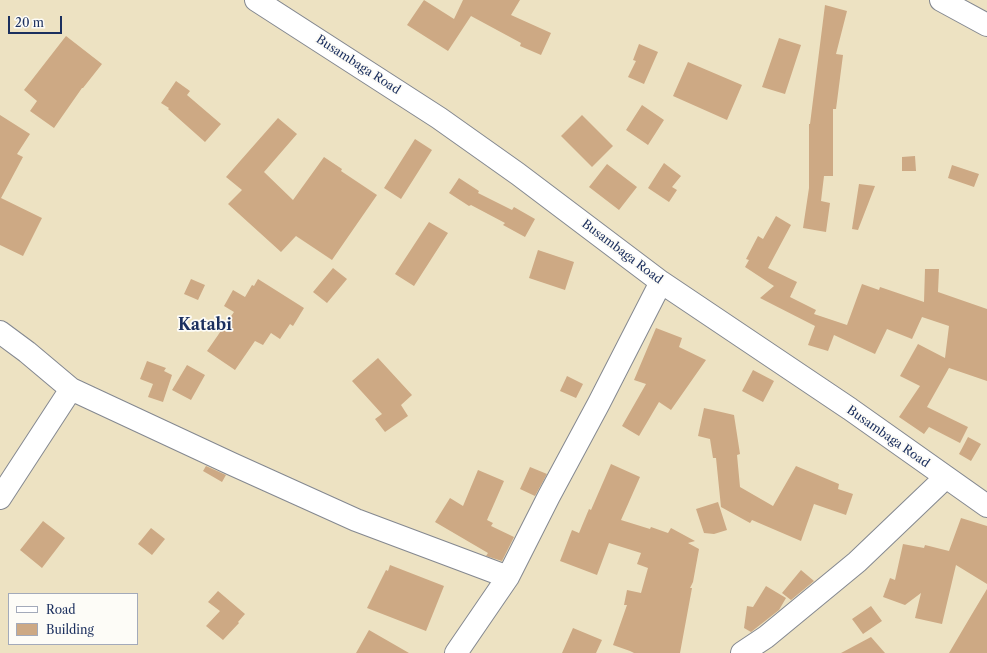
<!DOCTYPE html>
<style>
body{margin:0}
#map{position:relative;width:987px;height:653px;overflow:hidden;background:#ede2c2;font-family:"Libre Caslon Text",serif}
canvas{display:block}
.legend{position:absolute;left:8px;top:593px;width:130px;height:52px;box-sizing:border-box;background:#fdfcf7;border:1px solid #a3aaba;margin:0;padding:5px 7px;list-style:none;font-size:12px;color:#1b2f5e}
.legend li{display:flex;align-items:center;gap:8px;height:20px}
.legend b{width:20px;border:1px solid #a3aaba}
.scale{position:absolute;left:8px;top:16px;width:54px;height:18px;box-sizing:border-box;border:2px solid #1b2f5e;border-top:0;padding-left:5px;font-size:12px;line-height:14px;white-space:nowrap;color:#1b2f5e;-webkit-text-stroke:3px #fdfcf7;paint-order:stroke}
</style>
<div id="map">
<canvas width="987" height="653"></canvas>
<ul class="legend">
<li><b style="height:5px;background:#fff"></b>Road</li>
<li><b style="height:11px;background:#cda984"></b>Building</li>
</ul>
<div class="scale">20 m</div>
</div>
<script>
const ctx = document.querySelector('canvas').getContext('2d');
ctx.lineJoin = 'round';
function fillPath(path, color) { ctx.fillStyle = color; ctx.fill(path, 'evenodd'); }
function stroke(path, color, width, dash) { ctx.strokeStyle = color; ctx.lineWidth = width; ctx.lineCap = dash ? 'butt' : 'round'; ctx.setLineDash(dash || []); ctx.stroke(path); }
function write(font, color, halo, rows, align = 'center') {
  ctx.font = font + ' "Libre Caslon Text",serif'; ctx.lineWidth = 3.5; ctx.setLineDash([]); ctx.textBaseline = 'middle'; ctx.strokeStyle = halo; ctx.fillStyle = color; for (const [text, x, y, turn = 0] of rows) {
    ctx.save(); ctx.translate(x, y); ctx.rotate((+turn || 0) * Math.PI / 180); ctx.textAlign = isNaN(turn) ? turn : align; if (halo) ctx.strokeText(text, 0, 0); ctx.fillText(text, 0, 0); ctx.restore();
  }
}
fillPath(new Path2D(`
 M424,0L454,19L463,0H520L511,15L551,33L541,55L520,46L521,43L471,16L448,51L407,25Z
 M825,5L847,11L836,54L843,55L836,109H833V176H824L821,201L830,203L826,232L803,228L809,188V124H810Z
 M66,36L102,64L83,88H82L54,128L30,111L37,101L24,90Z
 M779,38L801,45L785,94L762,87Z
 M639,44L658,52L644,84L628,77L636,61L633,60Z
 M688,62L742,85L727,120L673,96Z
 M176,81L190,91L187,95L221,124L205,142L168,109L169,108L161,103Z
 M642,105L664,120L648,145L626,130Z
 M0,115L30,134L17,154L23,157L1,198L42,218L23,256L0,245Z
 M582,115L613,146L592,167L561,136Z
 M278,118L297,134L264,172L293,200L324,157L342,169L341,171L377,195L332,260L296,236L281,252L228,204L242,190L226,177Z
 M415,139L432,150L401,199L384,188Z
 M915,156L916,171H902V157Z
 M664,163L681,176L672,187L677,190L669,202L648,188Z
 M607,164L637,187L619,210L589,187Z
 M952,165L979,174L974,187L948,178Z
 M459,178L479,191L478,193L512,210L514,207L535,219L525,237L503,225L505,223L471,205L469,206L449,193Z
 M859,184L875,186L858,230L852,229Z
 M776,216L791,225L768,268L797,282L790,297L816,310L814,314L847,325L862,284L879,290L880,287L924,302L925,269H939L938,292L987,309V381L949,368L927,407L968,427L960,443L929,427L924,434L899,417L920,386L900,376L918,344L945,358L949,326L922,317L912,339L887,329L875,354L834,335L828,351L808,345L815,326L760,298L774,286L745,267L749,260L746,259L758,236L763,239Z
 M429,222L448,233L414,286L395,274Z
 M538,250L574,262L565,290L529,278Z
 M333,268L347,279L327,303L313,292Z
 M191,279L205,285L198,300L184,294Z
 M258,279L304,308L293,326L290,324L280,339L271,333L263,345L255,341L235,370L207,351L234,312L224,306L233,290L245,297L252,285L254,286Z
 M656,328L682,338L679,347L706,360L671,410L659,402L639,436L622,426L646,384L634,380Z
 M378,358L412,395L401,405L408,416L385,432L375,419L382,414L352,381Z
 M147,361L166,368L164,371L172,375L163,402L148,397L153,384L140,379Z
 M187,365L205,375L191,400L172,390Z
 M753,370L774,381L763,402L742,391Z
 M567,376L583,384L576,398L560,391Z
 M704,408L734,415L740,454L737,455L740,487L773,506L796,466L839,484L838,489L853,494L846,515L814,504L801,541L752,520L750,523L721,507L716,458H713L710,439L698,436Z
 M968,437L981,444L971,461L959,454Z
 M611,464L640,477L621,520L650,529L651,527L668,533L671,528L695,541L688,543L699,549L693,582L690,588H692L680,653H634L630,651L613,645L627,605H624L627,590L641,593L648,568L637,564L641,553L609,543L597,575L560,561L572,530L579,533L589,509L591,510Z
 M206,466L226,475L222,482L203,471Z
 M530,467L547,474L535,496L520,489Z
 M478,470L504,481L487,520L493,523L491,526L514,537L502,561L486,556L488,553L435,522L450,498L463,506Z
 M718,502L727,530L714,534L704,533L696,509Z
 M961,518L987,526V584L956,565L942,624L915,618L921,593L905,605L883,597L890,578L895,580L903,544L924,548L925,545L949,551Z
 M43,521L65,538L42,568L20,550Z
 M151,528L165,539L152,555L138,544Z
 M390,565L444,586L426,631L367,608L386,570L388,571Z
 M801,570L814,581L791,600L782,593Z
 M766,586L786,598L779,610L751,632L744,628L747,606L753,607Z
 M987,589V653H949L972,614Z
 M218,591L245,614L238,622L239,623L223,640L206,626L220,611L208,602Z
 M871,606L882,621L863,634L852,619Z
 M573,628L602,640L596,653H562Z
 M369,630L409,653H356Z
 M871,637L885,653H841Z`), '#cda984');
const minor = new Path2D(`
 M256,0L439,118L518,174L661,282L850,409L987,506
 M941,0L987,25
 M0,332L27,352L71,389L232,464L356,520L508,577
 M0,498L71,389
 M456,653L508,577L549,496L599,403L661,282
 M742,653L766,637L857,562L946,477`);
stroke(minor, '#848890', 24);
stroke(minor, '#fff', 22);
write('12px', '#1b2f5e', '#fdfcf7', [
 ["Busambaga Road",358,65,33],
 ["Busambaga Road",622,252,37],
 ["Busambaga Road",888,437,35]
]);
write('bold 16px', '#1b2f5e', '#fdfcf7', [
 ["Katabi",205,325]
]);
</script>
